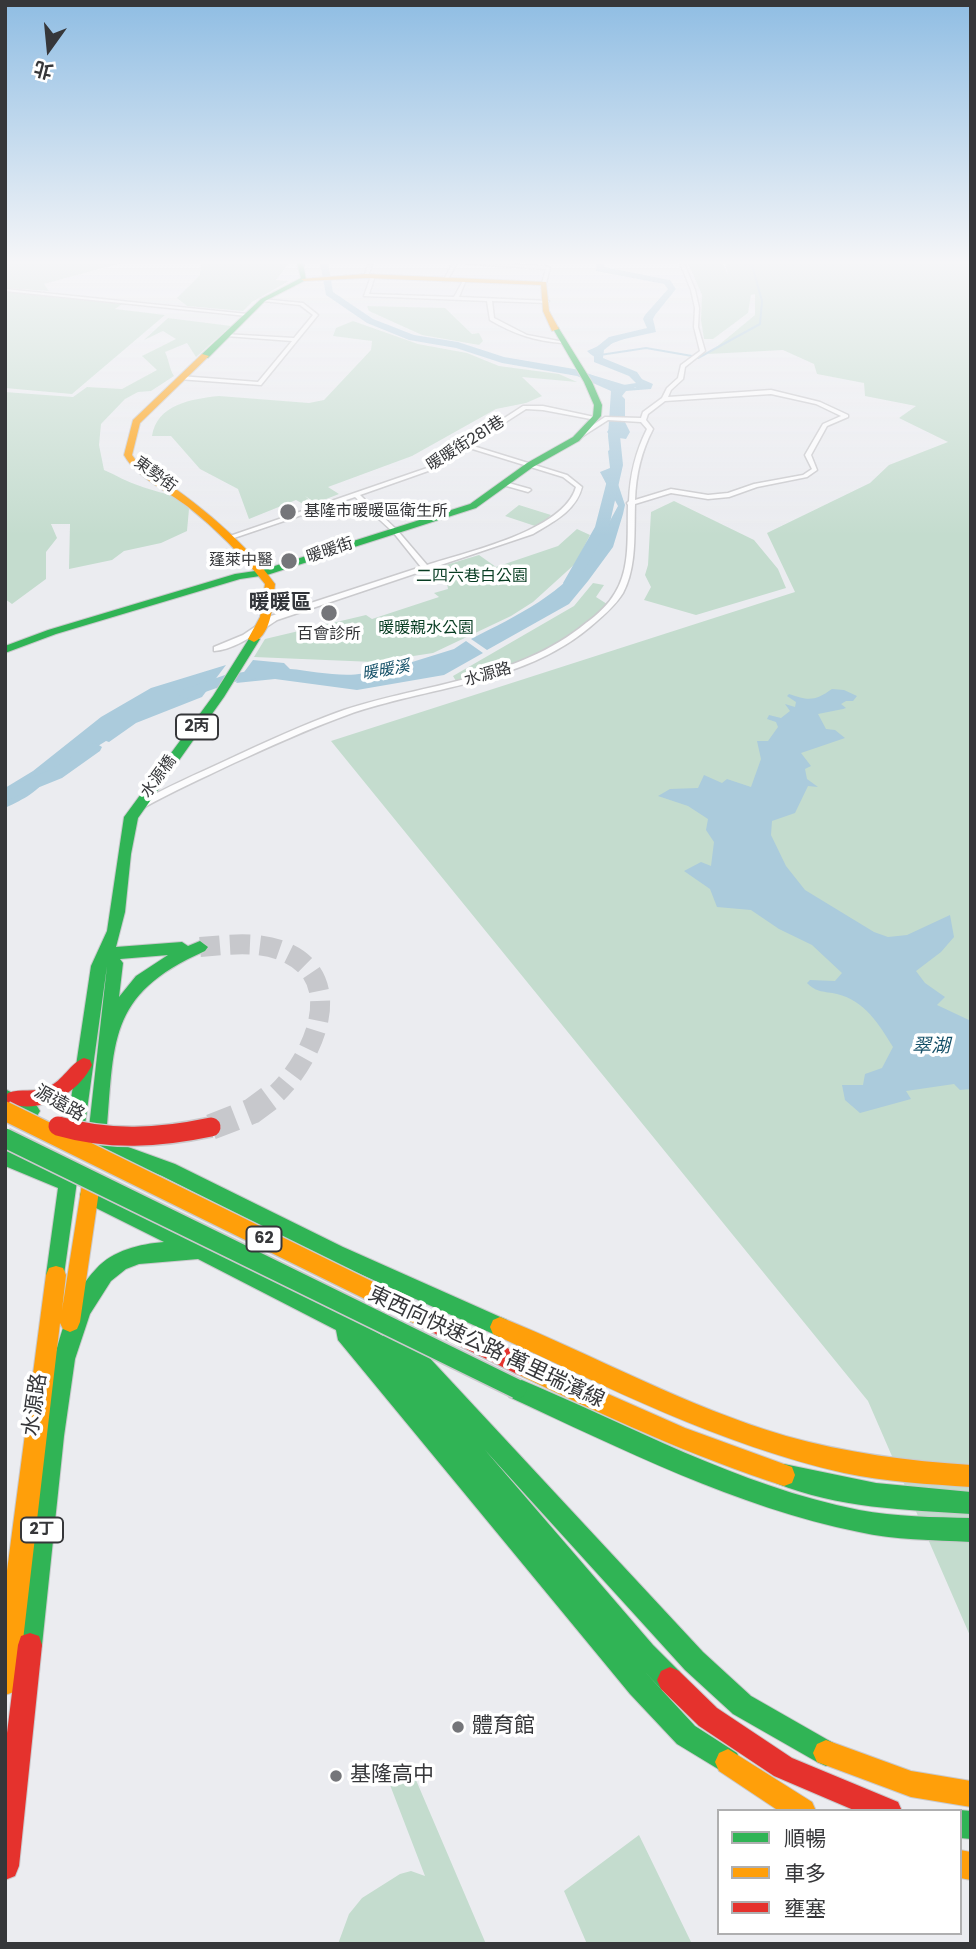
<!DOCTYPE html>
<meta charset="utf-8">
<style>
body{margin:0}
#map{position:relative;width:976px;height:1949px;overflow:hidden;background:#ebecf0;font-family:Poppins,"Noto Sans TC",sans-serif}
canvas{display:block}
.frame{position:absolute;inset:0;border:7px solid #36373a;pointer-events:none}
.legend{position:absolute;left:717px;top:1809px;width:245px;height:126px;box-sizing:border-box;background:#fff;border:2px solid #afafb0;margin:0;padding:9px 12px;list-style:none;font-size:21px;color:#36373a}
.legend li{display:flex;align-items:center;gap:14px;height:35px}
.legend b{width:35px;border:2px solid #afafb0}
.north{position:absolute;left:14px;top:14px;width:70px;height:70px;-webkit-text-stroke:5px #fff;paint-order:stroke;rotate:195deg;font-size:19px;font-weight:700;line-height:28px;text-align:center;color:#36373a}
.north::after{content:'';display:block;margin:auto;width:24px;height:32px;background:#36373a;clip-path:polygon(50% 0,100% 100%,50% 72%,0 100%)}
</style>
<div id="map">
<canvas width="976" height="1949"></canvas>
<div class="frame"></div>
<ul class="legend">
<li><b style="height:9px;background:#30b455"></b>順暢</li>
<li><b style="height:9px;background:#ff9f0a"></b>車多</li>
<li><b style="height:9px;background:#e5322d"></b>壅塞</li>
</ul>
<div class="north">北</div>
</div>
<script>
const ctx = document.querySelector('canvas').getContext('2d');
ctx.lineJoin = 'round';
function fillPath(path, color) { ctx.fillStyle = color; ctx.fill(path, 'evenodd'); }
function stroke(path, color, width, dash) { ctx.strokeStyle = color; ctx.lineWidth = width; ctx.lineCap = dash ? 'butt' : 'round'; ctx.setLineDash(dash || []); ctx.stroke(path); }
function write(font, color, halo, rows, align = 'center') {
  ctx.font = font + ' Poppins,"Noto Sans TC",sans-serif'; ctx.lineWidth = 7; ctx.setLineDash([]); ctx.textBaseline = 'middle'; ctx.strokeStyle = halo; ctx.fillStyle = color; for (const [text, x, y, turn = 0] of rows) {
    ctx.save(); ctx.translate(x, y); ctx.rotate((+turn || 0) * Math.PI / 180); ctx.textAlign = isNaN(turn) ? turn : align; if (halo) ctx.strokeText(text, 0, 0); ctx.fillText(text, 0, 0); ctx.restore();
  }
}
fillPath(new Path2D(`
 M5,263H121L44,284L49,291L5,288Z
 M201,263H289L276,280L289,281L252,302L243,311L187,306L177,298L200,275Z
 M688,263H723L728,275L725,263H971V1638L868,1401L331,741L795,592L767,533L870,483L889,465L948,442L899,418L916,406L865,396L864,383L817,374L814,364L783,350L708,354L755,315V294L751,295L748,313L713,339H704L701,320L702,295Z
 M5,292L122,304L115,309L165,315L72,394L5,388Z
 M367,306L445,308L472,334L479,333L483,341L479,345L422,335L369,311Z
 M168,318L231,326L196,357L187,343L165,352C169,360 169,368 174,376L151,391L138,392L125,399L101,424L99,445L104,470C116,475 127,482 140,486C157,493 177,493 189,509L187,531L161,543L124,551L112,560L69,569L70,524H51L57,538L46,552V579L12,604L5,599V392L73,397L87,387L122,389L157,370L142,356L176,339L163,331L144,340Z
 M353,321L418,344L467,353L499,366L559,374L577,382L522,377L542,396L526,403L496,409L412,456L328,487L339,494L316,503L305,496L312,502L305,505L296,500L249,519L238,489L200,469L171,436H152C157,405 190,399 219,396L309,403L324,400L371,350L372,341L333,336L336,328Z
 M674,501L754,540L778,569L786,588L696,615L644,600L651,587L645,575L648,565L651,512Z
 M519,505L551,515L538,527L505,516Z
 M577,529L590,535L576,563L533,602L511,616L433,653L374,662L254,657L265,639L366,615L372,619L439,597L434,593L448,589L447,583L450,581L436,568L479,555L496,567L558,546Z
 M593,583L604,585L596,597L607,604C559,651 520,665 456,681L453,676L574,606Z
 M413,1773L486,1944H338L349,1914L362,1898L400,1874L411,1871L425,1876L390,1785Z
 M639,1835L692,1944H587L564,1891Z`), '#c4dcce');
fillPath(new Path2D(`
 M628,333L632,336L605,346L598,360L653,384L651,389L626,391L622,396L625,399V417H616L617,399L611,394L613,392L609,385L593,379L589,374L635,388L640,383C630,368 602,366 587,351Z
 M616,419L624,420L630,432L626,439L619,438L620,448L613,452L612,459L621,467L609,478L617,481L625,505L623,514L613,547L588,581L569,604L487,650L471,639C518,615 564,594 594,549C603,535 610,520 618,506L600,472L610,468L608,451L617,444L607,432Z
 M466,641L483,653L444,675L357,690L275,679L236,683L253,660L284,663L290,669C316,671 353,681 377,669L376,665L409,663L454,649Z
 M226,665L202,697L136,723L109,742L106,741L45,779C39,792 18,802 5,808V788L33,771L101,717L151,688Z
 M832,689L844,690L857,696L853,701H846L841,704L846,708L843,709L818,714L826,729L835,730L845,738L801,753L811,766L805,769L807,779L818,787L808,786L795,813L772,821L771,835L786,866L805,890L874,932L888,937L907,935L950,915L954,937L941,952L916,971L925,983L945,997L937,1005L971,1021V1089L960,1090L954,1084L906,1091L911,1099L860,1113L845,1100L842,1085H863L865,1074L882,1068L893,1047C879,1024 865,1001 837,994C824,991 817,993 807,983L810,980L835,981L842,973L812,945L779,929L751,910L717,907L710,889L684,871L701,862L711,866L714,842L706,830L708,819L688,806L658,796L670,789L698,788L704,775L722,783L727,779L751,787L761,759L757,741H768L778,727L776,722L767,719L769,715L781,718L790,711L785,704L795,707L796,702L787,696L789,694C809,701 815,701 832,689Z`), '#abcbdc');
stroke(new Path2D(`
 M600,355L646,348L692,356
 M698,358L760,324L762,301L752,265L746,263`), '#abcbdc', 2);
fillPath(new Path2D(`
 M320,263H328L333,292L373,319L414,335L458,342L504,357L580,370L617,386L636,383L629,376L594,362V349L609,337L647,328L643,319L645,315L668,289L664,284L596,271L597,263H605L604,267L670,280L676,289L655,315L653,319L656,332L615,341L604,350L603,358L637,372L646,385L621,391L620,436L623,465L609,527L575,586H565L563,583L595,527L611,465L608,436L611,391L577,376L502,363L456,348L409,340L367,323L326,295Z
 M268,668L274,670L276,673L274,676L234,682L185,699L177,694L179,691L225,675Z
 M94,742L102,747L100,751L62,778L5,801V788L50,770Z`), '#abcbdc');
stroke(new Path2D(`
 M200,947C226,945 255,941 280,950C350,975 315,1056 277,1093`), '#c7c8cc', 20, [20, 10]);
stroke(new Path2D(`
 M211,1127L252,1111L279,1091`), '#c7c8cc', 26, [26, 13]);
const street = new Path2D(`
 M369,263H373L368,276L364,277Z
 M453,263H457L447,281H443Z
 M462,263L544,266L550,268L546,283L544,284L542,283L546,269Z
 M680,263H684L695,290L699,308L698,327L705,351L685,367L683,379L671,390L668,397L771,390L820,402L848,415V417L827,426L811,455L817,470L807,477L757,487L729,497L708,499L671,493L635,504C634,532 637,567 623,593C615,606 602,617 590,627C521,685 428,686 347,715C308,729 271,746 234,763C203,778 173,791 143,808H137L135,806L137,804C166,787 197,774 227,760C266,742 304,724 344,710C426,683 517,680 586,623C597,615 608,605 615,593C631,568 627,533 628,505L627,503L629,501C630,475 635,453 647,429L641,422L608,420L583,436L578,435L605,417L641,418L643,412L662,398L667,388L678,378L681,365L700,351L694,327L695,308L691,290ZM771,394L816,404L841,416L823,424L805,455L812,469L803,475L754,484L728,493L708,495L671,489L635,500C636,474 641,452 653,429L646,420L648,414L665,401Z
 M373,275L375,276L369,294L454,297L464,279L466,280L459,297L549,301L547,303L492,301L494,318L527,335L564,342L562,343C535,341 514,334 490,320L487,301L364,296L371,276Z
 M5,289L247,314L249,315L247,316L5,291Z
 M261,299L303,303L318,315L261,385L178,379L180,376L258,382L292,341L226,336L224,334L294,338L313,315L300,305L263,301Z
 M523,406H543L599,418L596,420L543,410L526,409L470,445L567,475L582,487C576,511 553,522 533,534L277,620C260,631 235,650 214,651V647L243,635L271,616L421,567L393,532L355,497L231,539H227V537L427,468ZM466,447L563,477L576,487C564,531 466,552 427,565L397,530L360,495L431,470Z
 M505,482L530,489L531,490L528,492L503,485L502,484Z`);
const fast = new Path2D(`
 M297,263H303L306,280L265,301L208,358H202V354L261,299L301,278Z
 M552,327H558L592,382L602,405L601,416L579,441L533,467L476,508L267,575L240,579L56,634L5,653V646L48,630L235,574L262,570L470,504L527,463L573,437L593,416L594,405L584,382Z
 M254,636L260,639L224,697L138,818L131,854L125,912L116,947L182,942L188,946L200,941L208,947L205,951C105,995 115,1043 106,1139L175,1164L343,1247L507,1320L510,1327L507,1334L500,1337L329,1260L162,1176L120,1159L90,1152L87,1146L107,966L83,1139L80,1145L74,1147L68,1145L65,1139L91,966L107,931L124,817L213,696L250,637ZM168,955L136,976L119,997L123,963L120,959Z
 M5,1089L37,1106L40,1111L37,1116C26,1120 15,1111 5,1105Z
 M5,1149L61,1172L62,1168L69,1166L76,1168L78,1174L63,1282L56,1284L49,1282L46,1275L58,1188L5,1166Z
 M89,1187L334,1306L383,1336L381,1331L384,1324L391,1321L398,1324L703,1652L751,1696L835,1744L839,1753L835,1762L826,1766L817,1762L733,1714L685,1670L485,1450L653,1645L679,1671L683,1680L679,1689L670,1693L661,1689L645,1672L695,1726L737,1753L741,1762L737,1771L728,1775L677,1744L630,1694L338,1340L336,1330L198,1259L139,1264L126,1269L111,1281L90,1314L75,1359L64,1436L42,1645L39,1654L30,1657L21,1654L18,1645C23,1596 29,1546 35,1497C43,1430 48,1319 96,1269C113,1250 140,1244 164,1242L82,1201L80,1195L82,1189Z
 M517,1378C630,1425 738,1486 859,1510C896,1517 934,1517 971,1518V1542C933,1540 895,1540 859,1532C736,1507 622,1449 509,1397L506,1389L509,1381Z
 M784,1464L876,1483L971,1492V1514C907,1510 836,1508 776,1483L773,1475L776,1467Z
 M960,1810L971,1811V1839L960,1838Z`);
const slow = new Path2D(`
 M366,274L546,282L549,311L559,329L552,331L543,311L541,285L366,278L304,281L301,279Z
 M202,354L209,356L140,423L132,455L137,462C189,497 238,533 275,584C273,602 272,634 254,642L248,639L260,617L265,584C242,555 216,529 187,506C167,491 136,477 124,455L133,420Z
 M91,1176L98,1178L100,1184L80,1322L77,1329L70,1332L63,1329L60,1323L18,1683L14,1692L5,1695V1586L46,1275L49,1268L56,1266L63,1268L66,1275L62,1310L82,1184L84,1178Z
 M500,1317C596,1356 687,1407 786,1436C847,1453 908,1461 971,1465V1487C928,1484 886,1482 844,1473C721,1445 607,1387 493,1334L490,1327L493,1320Z
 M522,1356L685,1428L792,1467L795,1475L792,1483L784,1486C691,1456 603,1415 515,1373L512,1366L515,1359Z
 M826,1740L911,1771L971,1781V1807L911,1797L817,1762L813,1753L817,1744Z
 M728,1749L812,1802L816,1811H779L719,1771L715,1762L719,1753Z
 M960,1850L971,1852V1880L960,1878Z`);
const jam = new Path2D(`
 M84,1058L90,1060L92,1065C78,1094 40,1115 8,1103L5,1098L8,1093C21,1088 35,1093 48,1087C63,1081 70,1063 84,1058Z
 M30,1633L39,1636L42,1645L19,1866L15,1876L5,1880V1749L18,1645L21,1636Z
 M670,1667L679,1671L717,1708L792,1758L898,1802L902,1811H856L774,1776L699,1726L661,1689L657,1680L661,1671Z`);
stroke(street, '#cacacd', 3);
stroke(fast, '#cacacd', 2);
stroke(slow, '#cacacd', 2);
stroke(jam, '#cacacd', 2);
fillPath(street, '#fcfcfd');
fillPath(fast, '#30b455');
fillPath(slow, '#ff9f0a');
fillPath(jam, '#e5322d');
const fastBridge = new Path2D(`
 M5,1138L517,1389`);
const slowBridge = new Path2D(`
 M5,1111L425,1318`);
const jamBridge = new Path2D(`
 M58,1126C110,1141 159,1138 211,1127
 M425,1318L522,1366`);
stroke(fastBridge, '#cacacd', 22, []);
stroke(slowBridge, '#cacacd', 22, []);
stroke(jamBridge, '#cacacd', 22, []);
stroke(fastBridge, '#30b455', 19);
stroke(slowBridge, '#ff9f0a', 19);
stroke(jamBridge, '#e5322d', 19);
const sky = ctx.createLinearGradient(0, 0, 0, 536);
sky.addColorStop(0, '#8fbde3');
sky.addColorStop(0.49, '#f6f6f8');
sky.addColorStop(1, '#f6f6f800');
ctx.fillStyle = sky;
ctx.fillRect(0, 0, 976, 536);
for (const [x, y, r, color] of [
 [288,512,9,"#75767a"],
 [289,561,9,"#75767a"],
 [329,613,9,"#75767a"],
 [458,1727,7,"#75767a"],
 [336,1776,7,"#75767a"]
]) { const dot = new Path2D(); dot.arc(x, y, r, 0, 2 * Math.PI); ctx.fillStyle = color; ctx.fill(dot); stroke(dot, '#fff', 2.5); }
write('16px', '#36373a', '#fff', [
 ["暖暖街281巷",466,444,-32],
 ["東勢街",155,475,36],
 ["暖暖街",330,551,-18],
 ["水源路",488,675,-16],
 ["水源橋",159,777,-54]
]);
write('16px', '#36373a', '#fff', [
 ["基隆市暖暖區衛生所",304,512],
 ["蓬萊中醫",273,561,"right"],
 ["百會診所",329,635,"center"]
], 'left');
write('16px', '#083d23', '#fff', [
 ["二四六巷白公園",472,577],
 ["暖暖親水公園",426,629]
]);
write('italic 16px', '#165169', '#fff', [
 ["暖暖溪",386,671,-10]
]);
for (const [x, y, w] of [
 [197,727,42],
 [264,1239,35],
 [42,1530,42]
]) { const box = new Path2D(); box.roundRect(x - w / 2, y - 12.5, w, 25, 5); ctx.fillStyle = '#fff'; ctx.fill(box); stroke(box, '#36373a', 2); }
write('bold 16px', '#36373a', null, [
 ["2丙",197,727],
 ["62",264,1239],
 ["2丁",42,1530]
]);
write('18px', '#36373a', '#fff', [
 ["源遠路",59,1104,29]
]);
write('italic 19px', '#165169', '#fff', [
 ["翠湖",931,1047]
]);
write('bold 21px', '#323439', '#fff', [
 ["暖暖區",280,604]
]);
write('21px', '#36373a', '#fff', [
 ["東西向快速公路 萬里瑞濱線",486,1348,25],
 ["水源路",36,1405,-82]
]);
write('21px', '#36373a', '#fff', [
 ["體育館",472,1727],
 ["基隆高中",350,1776]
], 'left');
</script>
